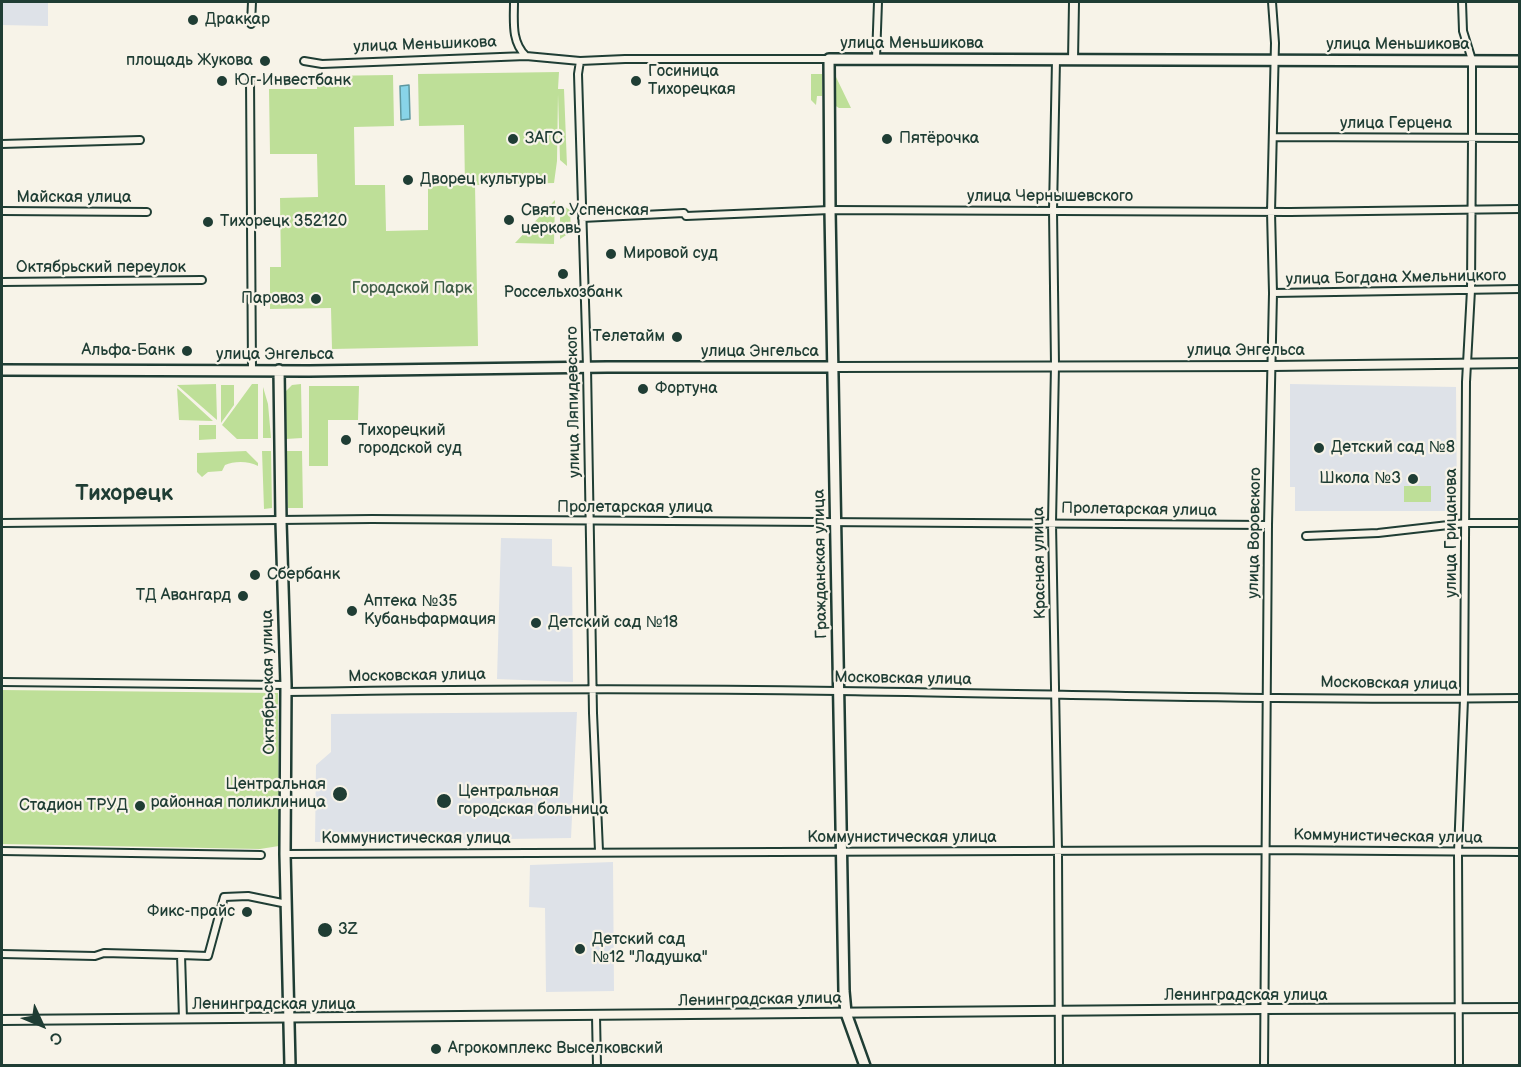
<!DOCTYPE html>
<meta charset="utf-8">
<style>
body{margin:0}
#map{position:relative;width:1521px;height:1067px;overflow:hidden;background:#f7f3e8;font-family:"Balsamiq Sans",sans-serif}
canvas{display:block}
.frame{position:absolute;inset:0;border:3px solid #1f3d34;pointer-events:none}
.north{position:absolute;left:12px;top:995px;width:60px;height:60px;-webkit-text-stroke:4px #f7f3e8;paint-order:stroke;rotate:134deg;font-size:16px;font-weight:700;line-height:24px;text-align:center;color:#1f3d34}
.north::after{content:'';display:block;margin:auto;width:21px;height:27px;background:#1f3d34;clip-path:polygon(50% 0,100% 100%,50% 72%,0 100%)}
</style>
<div id="map">
<canvas width="1521" height="1067"></canvas>
<div class="frame"></div>
<div class="north">С</div>
</div>
<script>
const ctx = document.querySelector('canvas').getContext('2d');
ctx.lineJoin = 'round';
function fillPath(path, color) { ctx.fillStyle = color; ctx.fill(path, 'evenodd'); }
function stroke(path, color, width, dash) { ctx.strokeStyle = color; ctx.lineWidth = width; ctx.lineCap = dash ? 'butt' : 'round'; ctx.setLineDash(dash || []); ctx.stroke(path); }
function write(font, color, halo, rows, align = 'center') {
  ctx.font = font + ' "Balsamiq Sans",sans-serif'; ctx.lineWidth = 4.5; ctx.setLineDash([]); ctx.textBaseline = 'middle'; ctx.strokeStyle = halo; ctx.fillStyle = color; for (const [text, x, y, turn = 0] of rows) {
    ctx.save(); ctx.translate(x, y); ctx.rotate((+turn || 0) * Math.PI / 180); ctx.textAlign = isNaN(turn) ? turn : align; if (halo) ctx.strokeText(text, 0, 0); ctx.fillText(text, 0, 0); ctx.restore();
  }
}
fillPath(new Path2D(`
 M2,2H48V26L2,25Z
 M1290,384L1456,387L1457,511H1295V487H1290Z
 M501,538L552,539V566L572,567L573,682L497,679Z
 M577,712L571,838L315,842L316,765L331,752V714Z
 M613,862L614,991L546,992L545,908L529,907L530,865Z`), '#dee2e8');
fillPath(new Path2D(`
 M559,72L558,89H564L567,166L560,160L558,94L557,161L554,183L475,185L478,346L332,349L331,308L270,309V267H281L280,198L318,197L317,154H270L269,89H317V76L393,75L394,126L354,127L355,185H385L386,231L428,230V186L465,185L464,125L419,126L418,74Z
 M811,74H822V96H817L816,105L811,100Z
 M836,77L851,108H839L834,105V82Z
 M555,200L554,244L515,243Z
 M560,204L570,210L571,232L560,239Z
 M216,384L217,420L177,385Z
 M252,384H258V439H237L222,425Z
 M301,384L302,438L286,439V391L292,385Z
 M221,385H234V405L221,423Z
 M309,386H359L358,420H328V466H309Z
 M263,387L268,404L271,438H263Z
 M177,388L213,421L179,420Z
 M199,425H216V439L199,440Z
 M246,451L258,463V466C249,461 234,461 225,465L222,471L208,472L202,477L197,472V453Z
 M262,451H271L272,508L264,509Z
 M286,451H302L303,508H288Z
 M1404,486H1431V502H1404Z
 M2,690L278,693L279,846L260,849L2,844Z`), '#bedf98');
const water = new Path2D(`
 M409,85L410,119L401,120L400,86Z`);
fillPath(water, '#88d4e8');
stroke(water, '#5e98a0', 1.5);
const minor = new Path2D(`
 M514,2C514,21 511,42 526,56
 M251,24L252,2
 M876,58L878,2
 M1056,60L1053,210L1055,365L1052,523L1058,851L1059,1066
 M304,61L322,64L526,56L580,61L625,59H829
 M580,61L578,74L587,367L593,713L599,851
 M250,79L252,370
 M1273,137L1520,138
 M2,144L140,140
 M2,211L147,212
 M582,218L684,213L686,216L830,210L1290,212L1520,209
 M2,282L202,280
 M1273,293L1520,289
 M2,523L372,519L1268,525
 M1306,536L1378,533L1466,523H1520
 M2,682L286,685
 M286,692C470,689 654,688 838,691C1065,694 1292,701 1520,698
 M2,851L261,855
 M285,854L1265,850L1520,852
 M2,954L95,956L104,953L181,955
 M596,1016L597,1066
 M183,1019L181,955L208,956L224,897L248,896L287,904
 M1264,1066L1268,525L1273,293L1271,212L1275,43L1272,2
 M1459,1066L1458,852L1464,699L1466,382L1471,290L1472,138V60L1463,31L1462,2`);
const tertiary = new Path2D(`
 M1073,60L1074,2
 M833,367L1272,366L1520,363
 M2,1020L1263,1009L1520,1008`);
const secondary = new Path2D(`
 M2,370L309,371L607,367H833
 M279,370L281,521L286,685L285,854L290,1066
 M865,1066L846,1013L844,991L830,210L829,59L1520,61`);
stroke(minor, '#1f3d34', 10);
stroke(tertiary, '#1f3d34', 12);
stroke(secondary, '#1f3d34', 14);
stroke(minor, '#f7f3e8', 6);
stroke(tertiary, '#f7f3e8', 8);
stroke(secondary, '#f7f3e8', 9);
for (const [x, y, r, color] of [
 [193,20,6,"#1f3d34"],
 [265,61,6,"#1f3d34"],
 [222,81,6,"#1f3d34"],
 [636,81,6,"#1f3d34"],
 [513,139,6,"#1f3d34"],
 [887,139,6,"#1f3d34"],
 [408,180,6,"#1f3d34"],
 [509,220,6,"#1f3d34"],
 [208,222,6,"#1f3d34"],
 [611,254,6,"#1f3d34"],
 [563,274,6,"#1f3d34"],
 [316,299,6,"#1f3d34"],
 [677,337,6,"#1f3d34"],
 [187,351,6,"#1f3d34"],
 [643,389,6,"#1f3d34"],
 [346,440,6,"#1f3d34"],
 [1319,448,6,"#1f3d34"],
 [1413,479,6,"#1f3d34"],
 [255,575,6,"#1f3d34"],
 [243,596,6,"#1f3d34"],
 [352,611,6,"#1f3d34"],
 [536,623,6,"#1f3d34"],
 [340,794,8,"#1f3d34"],
 [444,801,8,"#1f3d34"],
 [140,806,6,"#1f3d34"],
 [247,912,6,"#1f3d34"],
 [325,930,8,"#1f3d34"],
 [580,949,6,"#1f3d34"],
 [436,1049,6,"#1f3d34"]
]) { const dot = new Path2D(); dot.arc(x, y, r, 0, 2 * Math.PI); ctx.fillStyle = color; ctx.fill(dot); stroke(dot, '#f7f3e8', 2); }
write('16px', '#1f3d34', '#f7f3e8', [
 ["Драккар",205,20],
 ["площадь Жукова",253,61,"right"],
 ["Госиница",648,72],
 ["Тихорецкая",648,90],
 ["Юг-Инвестбанк",234,81],
 ["ЗАГС",525,139],
 ["Пятёрочка",899,139],
 ["Дворец культуры",420,180],
 ["Свято Успенская",521,211],
 ["церковь",521,229],
 ["Тихорецк 352120",220,222],
 ["Мировой суд",623,254],
 ["Россельхозбанк",563,293,"center"],
 ["Паровоз",304,299,"right"],
 ["Телетайм",665,337,"right"],
 ["Альфа-Банк",175,351,"right"],
 ["Фортуна",655,389],
 ["Тихорецкий",358,431],
 ["городской суд",358,449],
 ["Детский сад №8",1331,448],
 ["Школа №3",1401,479,"right"],
 ["Сбербанк",267,575],
 ["ТД Авангард",231,596,"right"],
 ["Аптека №35",364,602],
 ["Кубаньфармация",364,620],
 ["Детский сад №18",548,623],
 ["Центральная",326,785,"right"],
 ["районная поликлиница",326,803,"right"],
 ["Центральная",458,792],
 ["городская больница",458,810],
 ["Стадион ТРУД",128,806,"right"],
 ["Фикс-прайс",235,912,"right"],
 ["3Z",338,930],
 ["Детский сад",592,940],
 ["№12 \"Ладушка\"",592,958],
 ["Агрокомплекс Выселковский",448,1049]
], 'left');
write('16px', '#1f3d34', '#f7f3e8', [
 ["улица Меньшикова",912,44],
 ["улица Меньшикова",425,45,-2],
 ["улица Меньшикова",1398,45],
 ["улица Герцена",1396,124],
 ["улица Чернышевского",1050,197],
 ["Майская улица",74,198],
 ["Октябрьский переулок",101,268],
 ["улица Богдана Хмельницкого",1396,278,-1],
 ["улица Энгельса",1246,351],
 ["улица Энгельса",760,352],
 ["улица Энгельса",275,355],
 ["улица Ляпидевского",574,402,-91],
 ["Пролетарская улица",635,508],
 ["Пролетарская улица",1139,510,1],
 ["улица Воровского",1255,533,-89],
 ["улица Грицанова",1452,533,-90],
 ["Красная улица",1040,563,-91],
 ["Гражданская улица",821,564,-91],
 ["Московская улица",417,676,-1],
 ["Московская улица",903,679,1],
 ["Октябрьская улица",269,682,-91],
 ["Московская улица",1389,684,1],
 ["Коммунистическая улица",1388,837,1],
 ["Коммунистическая улица",902,838],
 ["Коммунистическая улица",416,839],
 ["Ленинградская улица",1246,996],
 ["Ленинградская улица",760,1000,-1],
 ["Ленинградская улица",274,1005]
]);
write('16px', '#3f5d48', '#f7f3e8', [
 ["Городской Парк",412,289]
]);
write('bold 22px', '#1f3d34', '#f7f3e8', [
 ["Тихорецк",124,494]
]);
</script>
